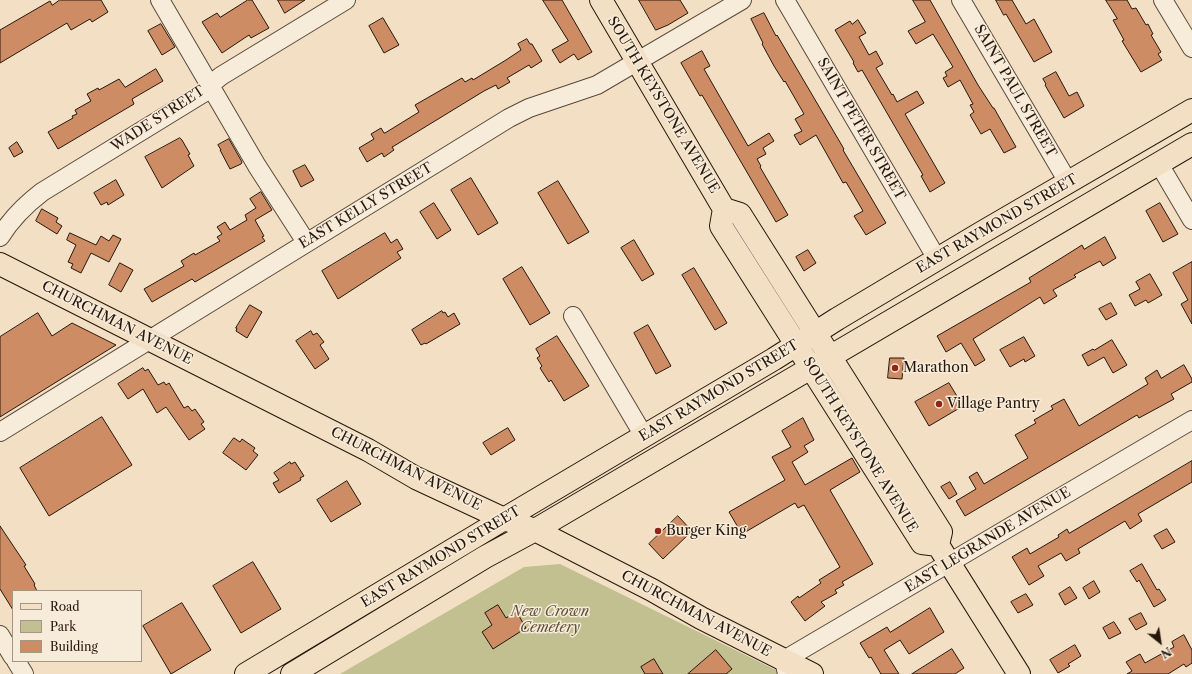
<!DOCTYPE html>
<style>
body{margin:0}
#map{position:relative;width:1192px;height:674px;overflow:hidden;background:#f3e0c4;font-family:"Libre Caslon Text",serif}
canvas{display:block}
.legend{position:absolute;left:12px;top:590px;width:130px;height:72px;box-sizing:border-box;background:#f7ebd9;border:1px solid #a39687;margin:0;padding:5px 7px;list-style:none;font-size:12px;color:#26170c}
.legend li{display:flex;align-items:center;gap:8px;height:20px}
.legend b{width:20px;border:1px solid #a39687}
.north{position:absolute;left:1140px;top:622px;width:40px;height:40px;-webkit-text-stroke:3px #f7ebd9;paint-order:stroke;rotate:150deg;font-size:11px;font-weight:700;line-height:16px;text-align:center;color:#26170c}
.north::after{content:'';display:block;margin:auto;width:14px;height:18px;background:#26170c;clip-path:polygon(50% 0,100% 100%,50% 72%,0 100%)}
</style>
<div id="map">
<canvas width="1192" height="674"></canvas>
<ul class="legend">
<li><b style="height:5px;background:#f3e0c4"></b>Road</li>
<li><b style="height:11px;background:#c2c090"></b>Park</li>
<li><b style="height:11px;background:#ce8c65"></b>Building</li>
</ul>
<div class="north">N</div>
</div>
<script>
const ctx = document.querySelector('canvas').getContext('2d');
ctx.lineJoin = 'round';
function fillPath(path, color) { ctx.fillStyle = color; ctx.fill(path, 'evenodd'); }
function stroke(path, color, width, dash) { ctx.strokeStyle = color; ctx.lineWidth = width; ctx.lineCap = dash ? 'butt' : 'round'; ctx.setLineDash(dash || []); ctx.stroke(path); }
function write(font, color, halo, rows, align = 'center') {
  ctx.font = font + ' "Libre Caslon Text",serif'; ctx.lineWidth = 3; ctx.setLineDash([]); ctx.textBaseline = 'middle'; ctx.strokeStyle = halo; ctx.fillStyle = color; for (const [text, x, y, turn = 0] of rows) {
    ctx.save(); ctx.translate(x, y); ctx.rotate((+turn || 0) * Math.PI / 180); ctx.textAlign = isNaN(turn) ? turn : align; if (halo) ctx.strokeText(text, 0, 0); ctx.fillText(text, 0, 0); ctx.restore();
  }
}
fillPath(new Path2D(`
 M560,564L778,671L780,674H340L524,567Z`), '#c2c090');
const building = new Path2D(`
 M60,0H101L108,12L92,22L90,19L71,30L67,23L0,63V30L50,1L52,5Z
 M248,0H252L269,28L251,38L249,35L222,53L202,22L217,13L220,17Z
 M278,0H305L285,13Z
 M543,0H562L592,52L578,60L574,54L560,63L552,50L568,41Z
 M639,0H680L688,13L668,25L656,30Z
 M913,0H930L978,85L993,108H994L1016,147L1004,153L990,129L981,134L970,115L974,112L970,105L973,104L960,80L948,87L943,78L947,76L945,72L953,67L933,34L916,44L908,31L925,22Z
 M996,0H1012L1026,24L1034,19L1052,52L1034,62L1006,14L1004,15Z
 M1106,0H1127L1132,9L1136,8L1146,25L1148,24L1153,34L1151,35L1161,52L1158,54L1162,60L1141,72L1122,41L1124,40L1113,20L1117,19Z
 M764,13L776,36L777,35L844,149L843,150L886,223L866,235L854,216L863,211L846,182L843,183L816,135L800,145L794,135L802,131L795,119L804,114L785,81L784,82L774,66L762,44L763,43L751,19Z
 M383,18L399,45L384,53L369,26Z
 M858,20L866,33L859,37L869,55L876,51L883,64L876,68L892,95L893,94L897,102L917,91L924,103L905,114L945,183L930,192L921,176L923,175L862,70L858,72L853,63L854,62L835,30L850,21L852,24Z
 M161,24L175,47L162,55L148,31Z
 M527,39L530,44H532L542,61L531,68L529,65L507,78L510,82L498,89L496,85L484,91L394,146L392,147L394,150L384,157L382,153L367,162L359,148L374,139L371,134L381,128L384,133H385L419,112L415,105L462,78L465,82L472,78L473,80L506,60L521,50L518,44Z
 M702,51L710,66L704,69L748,146L769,133L774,141L763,148L766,154L757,159L761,166L760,167L788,215L776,222L702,95L700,96L681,63Z
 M156,69L163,81L132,99L134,104L58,149L48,132L73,118L72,116L77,114L75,110L91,101L87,94L98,88L99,90L119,79L125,87Z
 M1056,72L1069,96L1077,92L1084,106L1064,118L1045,85L1046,84L1043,79Z
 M180,138L182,140L190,154L188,155L194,166L162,188L145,157Z
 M229,139L242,162L241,164L230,169L220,150H221L218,145Z
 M17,142L23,152L14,157L9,148Z
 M305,165L314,180L301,187L293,171Z
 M471,178L498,223L478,235L451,190Z
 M116,180L124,195L108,205L107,202L101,205L94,193Z
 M558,181L589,232L568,244L538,193Z
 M261,192L272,210L255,220L264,236L262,237L265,241L195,282L192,279L152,302L144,289L184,266L181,261L194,253L195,255L220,241L217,237L222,234L217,227L225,222L230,230L247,220L245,215L256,208L250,199Z
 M434,203L451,230L437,239L420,212Z
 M1160,203L1178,234L1163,242L1146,211Z
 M42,209L58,218L56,222L62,226L57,234L36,221Z
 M70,233L96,245L101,236L109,241L113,235L121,239L109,262L91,253L81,273L71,268L73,264L68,262L76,245L67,240Z
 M385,233L391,243L397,239L403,249L397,252L401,258L338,299L322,271Z
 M1105,237L1116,258L1103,266L1100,261L1074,275L1076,277L1053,290L1057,296L1044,304L1040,297L973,339L985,360L975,366L961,343L946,352L937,336L1031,282L1029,278L1063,257L1082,245L1084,249Z
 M634,240L654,274L642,281L621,248Z
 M808,250L816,263L804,271L796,257Z
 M1192,262V324L1181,304L1188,300L1173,273Z
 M120,263L133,270L121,292L109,285Z
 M522,267L550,313L530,325L503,279Z
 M694,268L727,323L715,330L682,275Z
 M1150,274L1162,295L1148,303L1146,300L1135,306L1129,295L1140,289L1136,282Z
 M1111,303L1117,314L1106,320L1099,309Z
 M250,305L262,312L247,338L236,331L237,328H236Z
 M442,311L443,313L445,312L448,317L454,313L460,324L426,344L425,343L421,345L412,330Z
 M38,313L52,336L72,323L116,345L0,417V337Z
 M648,325L671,366L656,374L634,333Z
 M311,331L313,335L317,333L324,342L320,345L329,359L315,369L296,341Z
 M557,336L589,386L564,401L551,380L549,382L540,368L542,366L537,358L540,356L536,349Z
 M1024,337L1035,356L1025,362L1024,359L1010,367L1000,350Z
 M1112,340L1127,365L1113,373L1104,357L1088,366L1082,355L1093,349L1094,350Z
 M890,358H904L902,379L888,378Z
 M1184,365L1192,379V382L1171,394L1174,399L1139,418L1137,415L965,516L956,501L976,489L969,477L977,472L984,484L1028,458L1015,435L1036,423L1034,420L1053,409L1051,406L1064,399L1079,426L1148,384L1145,378L1157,370L1161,378Z
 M143,368L145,371L148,369L158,385L164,382L166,385L169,383L184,408L188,406L192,411L195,409L204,422L201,424L205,429L189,440L166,407L157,413L143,389L128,399L118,384Z
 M949,383L963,406L929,426L915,402Z
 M102,417L132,465L49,516L20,468Z
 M803,418L814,440L804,446L808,452L792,462L805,485L852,458L860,472L830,490L873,564L842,582L844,585L835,590L837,593L821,602L825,606L805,621L791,602L798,596L799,598L821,583L819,580L840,567L804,505L798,508L795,503L742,534L729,512L785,480L772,457L791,447L782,431Z
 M508,428L515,440L491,455L483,443Z
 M234,438L240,442L242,439L255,448L253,451L258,455L246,470L223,453Z
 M1192,461V482L1138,514L1142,521L1130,529L1125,521L1078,549L1080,553L1066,561L1061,553L1038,566L1044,576L1029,585L1012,557L1027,548L1030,554L1059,537L1058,535L1067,529L1069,533Z
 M290,462L291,464L295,462L304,476L300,478L301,480L279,493L273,483L279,480L274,473Z
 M347,481L361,504L331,522L317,500Z
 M950,482L957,494L949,499L941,487Z
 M678,516L692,531L663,559L649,544Z
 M0,526L26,565L24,566L35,584L34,585L37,591H13V610L0,589Z
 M1167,529L1175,542L1162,549L1154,536Z
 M253,562L281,609L241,633L213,586Z
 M1142,564L1157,590L1159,589L1166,600L1154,607L1139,580L1137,582L1130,571Z
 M1094,581L1100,592L1089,599L1083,588Z
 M1070,587L1077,598L1065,605L1059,594Z
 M1026,594L1033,605L1018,613L1011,602Z
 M182,603L211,650L171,674L143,626Z
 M498,605L506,618L516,611L526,628L493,649L482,632L492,625L485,613Z
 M930,608L944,632L909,654L900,640L884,650L899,674H881L871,657L869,658L860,643L887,627L890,632Z
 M1141,613L1147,624L1136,630L1129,619Z
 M1114,622L1121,633L1109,639L1103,628Z
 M1184,635L1192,650V663L1186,667L1184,664L1168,674H1127L1132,671L1126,662L1140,654L1145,663L1174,647L1172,642Z
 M1075,645L1081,656L1068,664L1070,666L1058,673L1050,660Z
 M952,649L964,668L955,674H912Z
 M716,650L732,669L726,674H688Z
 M654,659L663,674H645L641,667Z`);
fillPath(building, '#ce8c65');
stroke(building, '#26170c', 1);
const minor = new Path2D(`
 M160,0L257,166L306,242
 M785,0L937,259
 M961,0L1068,182
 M1163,0L1192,48
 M1159,164L1192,220
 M0,237C11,219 25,205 42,192L205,92L210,85L221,76L346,0
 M573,316L644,436
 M0,432L509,118L529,108L597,85L742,0
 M0,635L13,657
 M16,661L24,674
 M787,674L784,660L1192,420`);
const major = new Path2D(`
 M601,0L724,209L740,214L941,532L938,545L1019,674
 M724,209L721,226L922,543L938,545
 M0,264L368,450L416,478L504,519L535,530L652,590L701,618L812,674
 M246,674L504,519L774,359L837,319L981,233L1192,110
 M292,674L485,557L535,530L1192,144`);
stroke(minor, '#59493a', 20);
stroke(major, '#26170c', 24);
stroke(minor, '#f7ebd9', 18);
stroke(major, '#f3e0c4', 22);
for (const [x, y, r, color] of [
 [895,368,4,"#8f2418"],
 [939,404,4,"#8f2418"],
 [658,531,4,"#8f2418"]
]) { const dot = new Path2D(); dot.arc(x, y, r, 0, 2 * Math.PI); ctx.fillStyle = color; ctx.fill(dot); stroke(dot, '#f7ebd9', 1.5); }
write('14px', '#26170c', '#f7ebd9', [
 ["SAINT PAUL STREET",1015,91,60],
 ["SOUTH KEYSTONE AVENUE",663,105,59],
 ["WADE STREET",158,119,-33],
 ["SAINT PETER STREET",861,129,60],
 ["EAST KELLY STREET",366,206,-31],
 ["EAST RAYMOND STREET",997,224,-30],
 ["CHURCHMAN AVENUE",117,323,27],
 ["EAST RAYMOND STREET",719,391,-31],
 ["SOUTH KEYSTONE AVENUE",860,445,58],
 ["CHURCHMAN AVENUE",406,469,27],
 ["EAST LEGRANDE AVENUE",988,540,-31],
 ["EAST RAYMOND STREET",441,557,-31],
 ["CHURCHMAN AVENUE",696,614,28]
]);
write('14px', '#26170c', '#f7ebd9', [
 ["Marathon",903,368],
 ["Village Pantry",947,404],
 ["Burger King",666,531]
], 'left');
write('italic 14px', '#5d523a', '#f7ebd9', [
 ["New Crown",550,612],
 ["Cemetery",550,628]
]);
</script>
